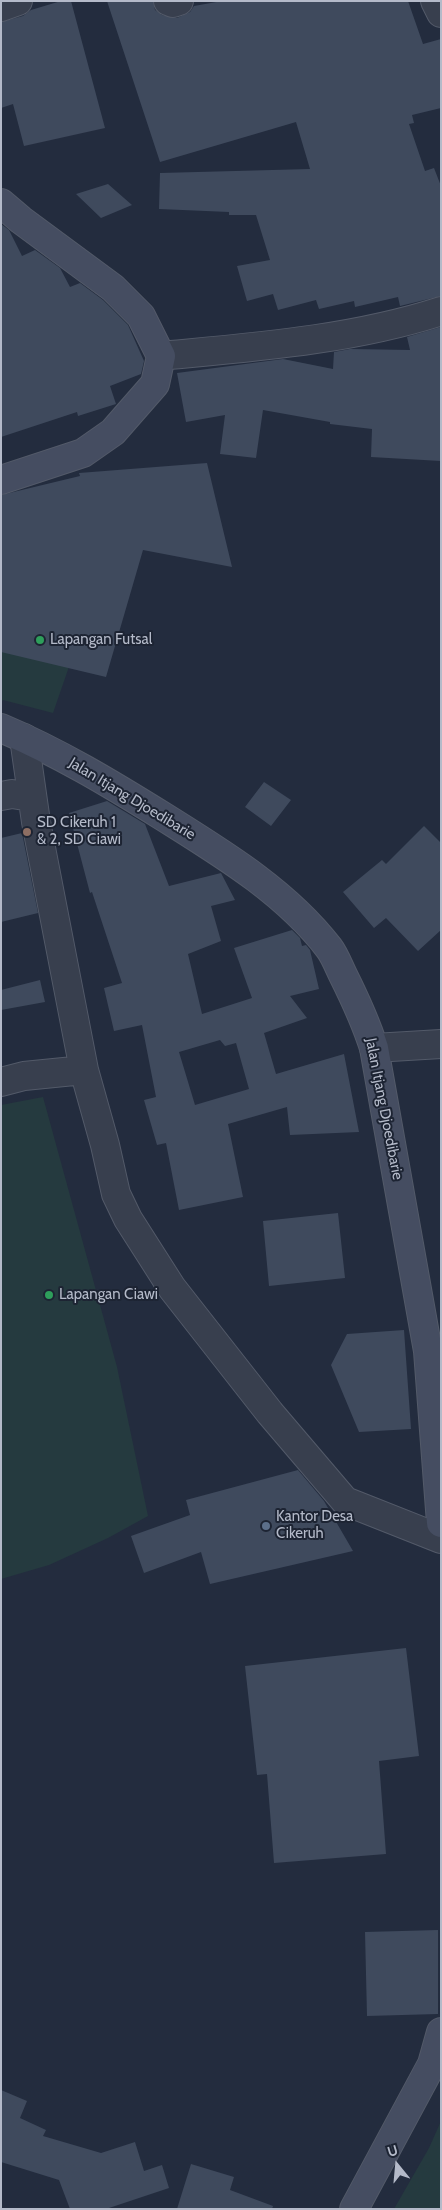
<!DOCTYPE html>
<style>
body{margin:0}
#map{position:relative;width:442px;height:2210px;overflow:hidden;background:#232c3e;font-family:Cabin,sans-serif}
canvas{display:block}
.frame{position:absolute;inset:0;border:2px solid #b4bac9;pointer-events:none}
.north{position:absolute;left:372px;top:2140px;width:50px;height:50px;-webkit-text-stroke:4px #1d2433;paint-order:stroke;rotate:343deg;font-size:14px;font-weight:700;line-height:20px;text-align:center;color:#b4bac9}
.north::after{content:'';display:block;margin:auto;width:18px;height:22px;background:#b4bac9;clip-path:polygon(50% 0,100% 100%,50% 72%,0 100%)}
</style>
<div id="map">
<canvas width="442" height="2210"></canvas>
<div class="frame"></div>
<div class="north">U</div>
</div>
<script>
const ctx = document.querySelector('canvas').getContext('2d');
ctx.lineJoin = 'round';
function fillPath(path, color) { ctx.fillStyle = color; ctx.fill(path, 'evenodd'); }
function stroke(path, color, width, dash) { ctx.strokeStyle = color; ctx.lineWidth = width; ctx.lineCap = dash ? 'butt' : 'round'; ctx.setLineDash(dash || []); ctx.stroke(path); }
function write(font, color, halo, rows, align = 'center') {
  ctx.font = font + ' Cabin,sans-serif'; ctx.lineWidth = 4; ctx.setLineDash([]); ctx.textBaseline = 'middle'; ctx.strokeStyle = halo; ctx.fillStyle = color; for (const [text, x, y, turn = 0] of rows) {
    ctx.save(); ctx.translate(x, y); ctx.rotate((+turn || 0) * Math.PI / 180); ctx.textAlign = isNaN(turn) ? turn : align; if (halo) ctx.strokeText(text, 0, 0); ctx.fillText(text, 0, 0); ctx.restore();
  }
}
fillPath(new Path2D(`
 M1,552L99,580L53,713L3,700L1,702Z
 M43,1097L117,1367L148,1516L108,1538L49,1565L1,1579V1105Z
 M441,2121V2209H394L429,2148Z`), '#253a3f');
fillPath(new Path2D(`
 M61,1H71L105,128L24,146L13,104L1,108V22L23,16L31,10Z
 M107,1H153L155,10L162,15L177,18L190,12L194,6L222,1H408L423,44L441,39V108L412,115L414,123L409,124L425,171L434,168L441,186V296L400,306L398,297L355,307L354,301L319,309L316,300L278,310L273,294L247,301L237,266L270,260L256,215H229V212L159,209L160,173L310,169L296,122L160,162Z
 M108,184L132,205L101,218L76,194Z
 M1,224L9,230L22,256L35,250L60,268L70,287L80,283L103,300L128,325L144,361L141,374L110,386L116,404L78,416L77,412L1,437Z
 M441,327V461L371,457L372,429L330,424V422L263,410L256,458L220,454L225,415L186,422L177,373L283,359L333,369L334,352L350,349L410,350L407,337Z
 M207,463L232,567L143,550L106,677L1,652V495L80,476L79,473Z
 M264,782L291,800L271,826L245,807Z
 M107,801L145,824L169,886L221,873L235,900L211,906L221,941L188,954L202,1014L252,998L234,948L292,930L300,938L302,946L306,945L310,950L319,989L290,996L307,1018L264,1033L276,1074L344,1054L359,1132L290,1135L287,1107L228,1124L243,1197L179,1210L166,1143L157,1145L144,1100L156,1097L142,1025L114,1031L104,988L122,983L92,892L90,893L69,813ZM220,1040L225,1046L236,1043L249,1089L195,1105L179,1052Z
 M424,826L441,843V930L418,951L386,918L374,928L343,892L382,860L386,864Z
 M22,833L38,913L1,922V838Z
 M40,980L45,1002L1,1010V990Z
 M338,1213L345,1278L269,1286L263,1221Z
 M404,1330L411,1429L359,1432L331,1365L347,1334Z
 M298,1470L324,1501L353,1551L210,1584L201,1552L144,1573L131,1536L190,1515L186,1500Z
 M406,1648L419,1756L379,1761L386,1854L274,1863L267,1774L257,1775L245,1666Z
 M438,1930V2014L367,2016L365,1932Z
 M1,2090L27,2101L20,2118L46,2130L43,2136L101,2153L135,2142L144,2171L162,2165L169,2188L106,2209H70L59,2180L1,2162Z
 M191,2164L234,2177L230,2190L273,2206L272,2209H177Z`), '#3f4a5d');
const minor = new Path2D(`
 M168,1L173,3L179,1
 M435,1L441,13
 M1,7L18,1
 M161,356C255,347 351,340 441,311
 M24,738L36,822L84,1070L105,1145L116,1194L128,1219L172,1288L270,1413L345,1501L441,1539
 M1,796L12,794L31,797
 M374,1048L441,1044
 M1,1082L24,1076L84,1070`);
const secondary = new Path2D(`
 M1,203L21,220L113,288L141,316L161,356L155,384L113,432L83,453L1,480
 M1,728C58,752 111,784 164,817C223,854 286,892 329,948C335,956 339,967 343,975C355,999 366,1023 374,1048L428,1351L441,1523
 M354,2209L432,2064L441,2032`);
stroke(minor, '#535a69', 30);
stroke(secondary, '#535a69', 30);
stroke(minor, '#383f4e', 28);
stroke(secondary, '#454d61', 28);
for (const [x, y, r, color] of [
 [40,640,5,"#2e9e5b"],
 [27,832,5,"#8d6e63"],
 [49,1295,5,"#2e9e5b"],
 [266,1526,5,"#5c6f8a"]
]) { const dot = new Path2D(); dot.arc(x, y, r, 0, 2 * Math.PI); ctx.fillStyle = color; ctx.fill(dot); stroke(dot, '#1d2433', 2); }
write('15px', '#b4bac9', '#1d2433', [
 ["Lapangan Futsal",50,640],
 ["SD Cikeruh 1",37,823],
 ["& 2, SD Ciawi",37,840],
 ["Lapangan Ciawi",59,1295],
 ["Kantor Desa",276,1517],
 ["Cikeruh",276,1534]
], 'left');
write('15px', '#b4bac9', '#1d2433', [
 ["Jalan Itjang Djoedibarie",132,799,31],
 ["Jalan Itjang Djoedibarie",384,1109,79]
]);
</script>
